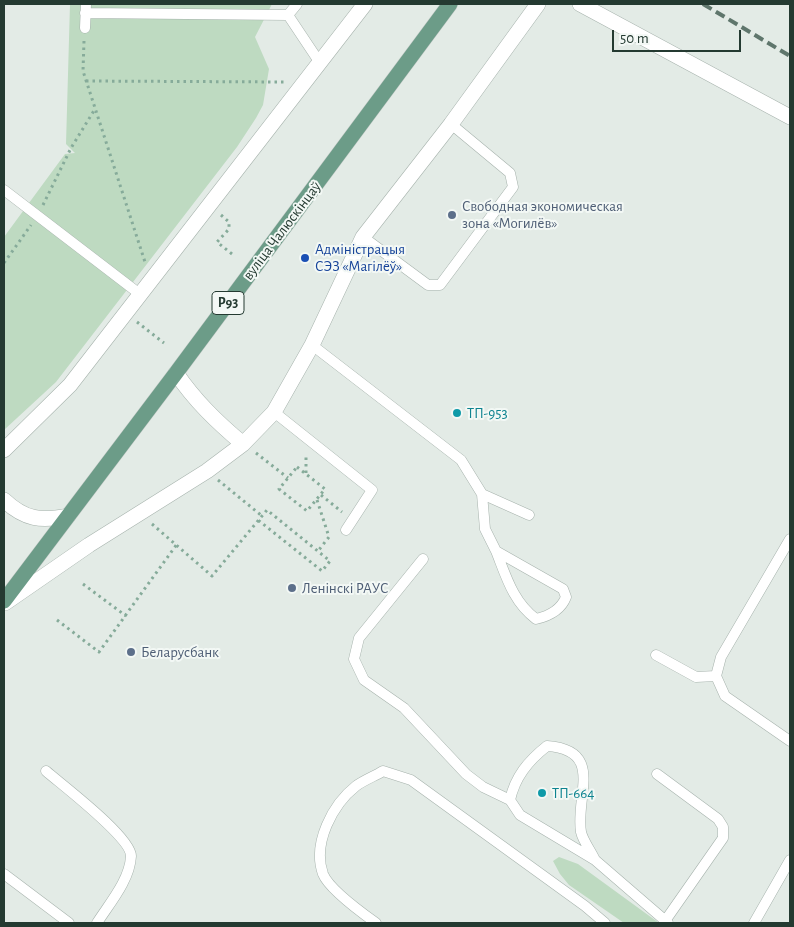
<!DOCTYPE html>
<meta charset="utf-8">
<style>
body{margin:0}
#map{position:relative;width:794px;height:927px;overflow:hidden;background:#e3ebe6;font-family:"Alegreya Sans",sans-serif}
canvas{display:block}
.frame{position:absolute;inset:0;border:5px solid #243a31;pointer-events:none}
.scale{position:absolute;left:612px;top:30px;width:129px;height:22px;box-sizing:border-box;border:2px solid #243a31;border-top:0;padding-left:6px;font-size:15px;line-height:18px;white-space:nowrap;color:#243a31;-webkit-text-stroke:4px #f3f8f5;paint-order:stroke}
</style>
<div id="map">
<canvas width="794" height="927"></canvas>
<div class="frame"></div>
<div class="scale">50 m</div>
</div>
<script>
const ctx = document.querySelector('canvas').getContext('2d');
ctx.lineJoin = 'round';
function fillPath(path, color) { ctx.fillStyle = color; ctx.fill(path, 'evenodd'); }
function stroke(path, color, width, dash) { ctx.strokeStyle = color; ctx.lineWidth = width; ctx.lineCap = dash ? 'butt' : 'round'; ctx.setLineDash(dash || []); ctx.stroke(path); }
function write(font, color, halo, rows, align = 'center') {
  ctx.font = font + ' "Alegreya Sans",sans-serif'; ctx.lineWidth = 4; ctx.setLineDash([]); ctx.textBaseline = 'middle'; ctx.strokeStyle = halo; ctx.fillStyle = color; for (const [text, x, y, turn = 0] of rows) {
    ctx.save(); ctx.translate(x, y); ctx.rotate((+turn || 0) * Math.PI / 180); ctx.textAlign = isNaN(turn) ? turn : align; if (halo) ctx.strokeText(text, 0, 0); ctx.fillText(text, 0, 0); ctx.restore();
  }
}
fillPath(new Path2D(`
 M70,4H272L255,37L269,69L263,105L256,118L237,147L56,382L4,430V237L65,154L75,153L66,144Z
 M559,857L578,864L659,923H624L569,885L560,874L553,861Z`), '#bedac1');
const service = new Path2D(`
 M85,13L288,15L320,63
 M288,15L297,4
 M85,28L86,4
 M4,190L141,295
 M363,237L428,285H440L513,187L510,173L451,124
 M312,345L461,460L482,494L485,529L496,551L563,589L566,597C561,610 549,616 536,619C513,602 506,576 496,551
 M274,412L372,490L346,530
 M482,494L529,515
 M790,539L721,657L716,676L725,696L790,741
 M423,559L359,638L354,659L364,680L404,708L466,774L483,787L510,800
 M656,655L696,677L716,676
 M46,771C62,785 131,837 131,856C130,880 109,904 97,923
 M657,774L718,819L723,827V838L665,921
 M595,860C591,851 583,841 581,832C575,796 605,750 547,746C528,761 515,777 510,800L520,815L595,860L668,923
 M4,874L69,923
 M376,923C362,913 329,889 323,874C312,843 333,804 356,786C364,780 375,776 383,771L411,780L585,906L605,923
 M754,923L790,860`);
const minor = new Path2D(`
 M580,4L790,117
 M176,373C195,401 217,422 243,444
 M4,450L70,385L365,4
 M4,500C25,520 41,521 68,516
 M5,603L89,545L207,471L243,444L274,412L312,345L363,237L451,124L538,4`);
const primary = new Path2D(`
 M4,601L176,373L450,4`);
stroke(service, '#a6b2ac', 11);
stroke(minor, '#a6b2ac', 16);
stroke(primary, '#c2c8c5', 16);
stroke(new Path2D(`
 M84,41L83,71L145,262
 M86,81L286,82
 M43,205L71,148L95,109
 M221,215L229,222V229L217,242L232,254
 M4,263L31,225
 M137,322L164,343
 M256,453L288,478
 M297,467L325,489L307,511L279,489Z
 M306,473V454
 M218,480L262,516
 M321,495L342,512
 M317,500L329,537L318,551
 M152,524L212,576L267,510L330,561L322,571L258,520
 M83,584L126,616
 M57,620L99,652L177,544`), '#86ab9a', 3, [2.5, 4]);
stroke(service, '#fff', 10);
stroke(minor, '#fff', 15);
stroke(primary, '#6c9c88', 15);
stroke(new Path2D(`
 M703,4L790,56`), '#5f766c', 4, [10, 5]);
for (const [x, y, r, color] of [
 [452,215,5,"#5c6f8a"],
 [305,258,5,"#1a4fb4"],
 [457,413,5,"#0f9aa8"],
 [292,588,5,"#5c6f8a"],
 [131,652,5,"#5c6f8a"],
 [542,793,5,"#0f9aa8"]
]) { const dot = new Path2D(); dot.arc(x, y, r, 0, 2 * Math.PI); ctx.fillStyle = color; ctx.fill(dot); stroke(dot, '#f3f8f5', 2); }
for (const [x, y, w] of [
 [228,303,32]
]) { const box = new Path2D(); box.roundRect(x - w / 2, y - 11.5, w, 23, 4); ctx.fillStyle = '#f3f8f5'; ctx.fill(box); stroke(box, '#243a31', 1); }
write('bold 14px', '#243a31', null, [
 ["Р93",228,303]
]);
write('15px', '#4e5e75', '#f3f8f5', [
 ["Свободная экономическая",462,206],
 ["зона «Могилёв»",462,223],
 ["Ленінскі РАУС",302,588],
 ["Беларусбанк",141,652]
], 'left');
write('15px', '#243a31', '#f3f8f5', [
 ["вуліца Чалюскінцаў",282,231,-53]
]);
write('15px', '#164399', '#f3f8f5', [
 ["Адміністрацыя",315,249],
 ["СЭЗ «Магілёў»",315,266]
], 'left');
write('15px', '#0d838f', '#f3f8f5', [
 ["ТП-953",467,413],
 ["ТП-664",552,793]
], 'left');
</script>
